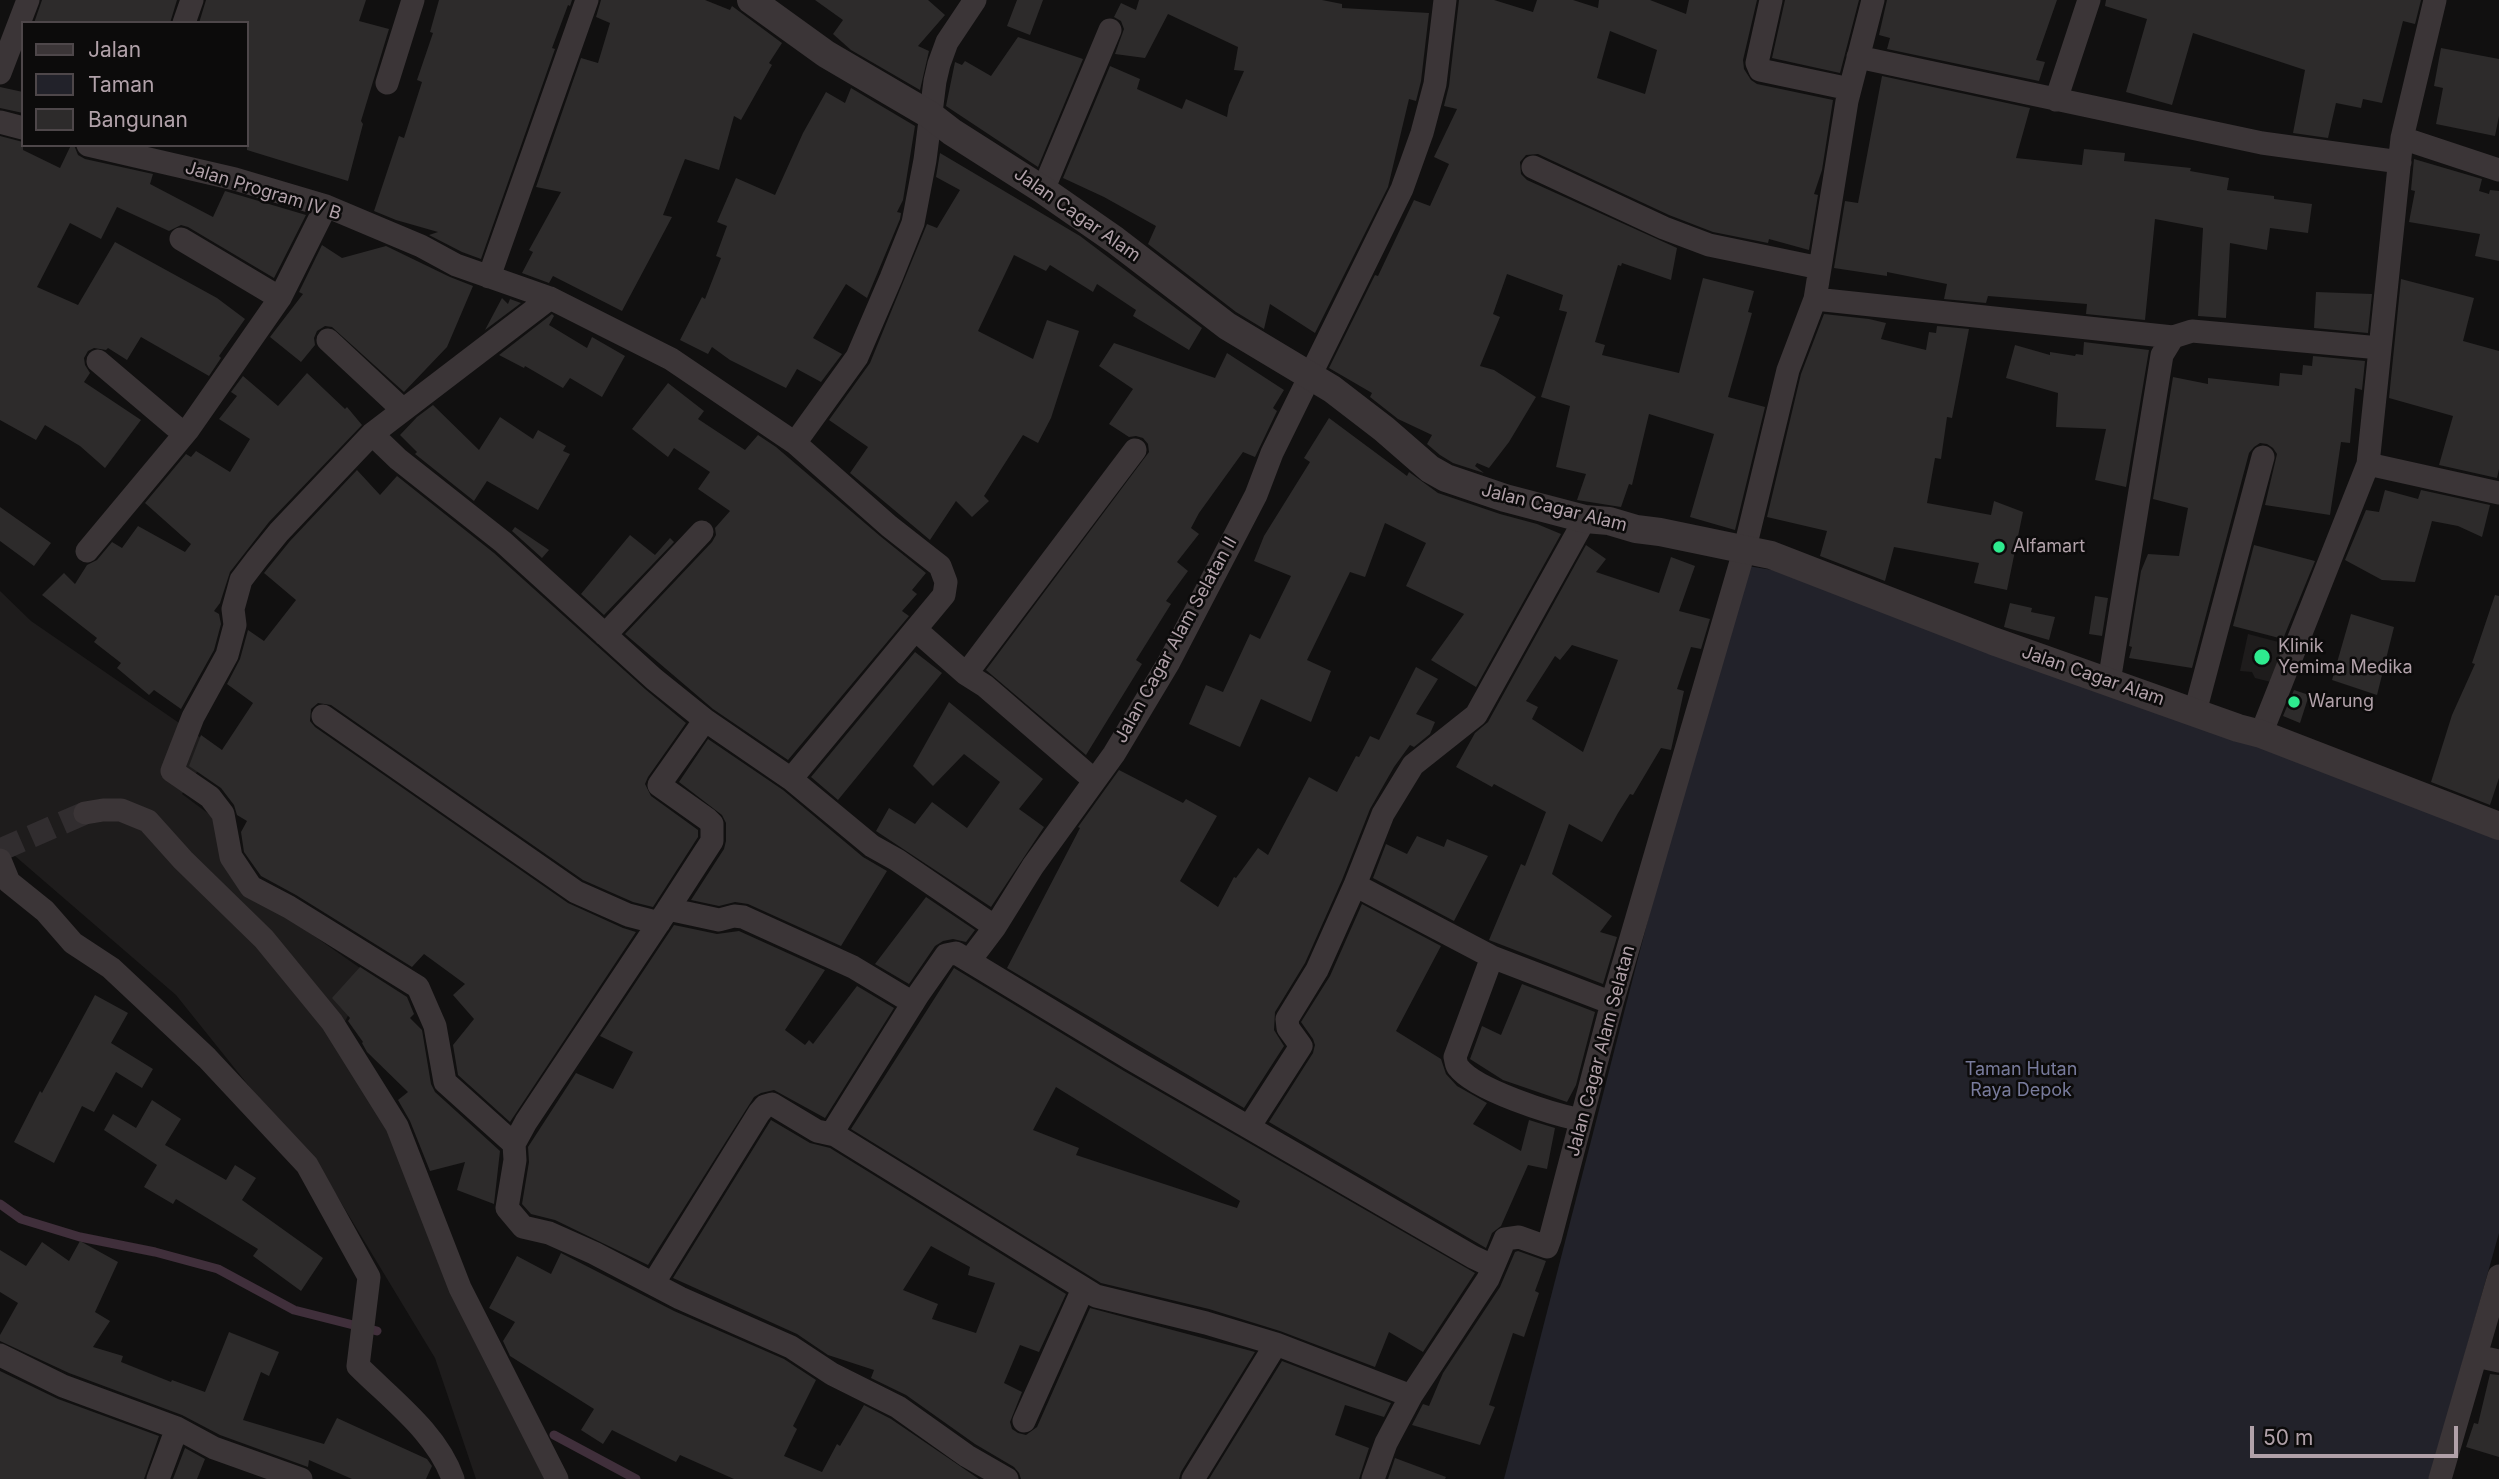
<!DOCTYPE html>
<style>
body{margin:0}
#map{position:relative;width:2499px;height:1479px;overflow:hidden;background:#111010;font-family:Inter,sans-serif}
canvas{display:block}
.legend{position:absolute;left:21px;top:21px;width:228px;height:126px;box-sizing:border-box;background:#0c0b0b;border:2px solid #4e474a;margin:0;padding:9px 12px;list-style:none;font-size:21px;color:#b1a1a9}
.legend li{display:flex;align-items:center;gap:14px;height:35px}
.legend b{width:35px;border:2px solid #4e474a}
.scale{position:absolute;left:2250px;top:1426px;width:208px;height:32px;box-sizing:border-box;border:4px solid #b1a1a9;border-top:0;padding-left:9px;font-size:21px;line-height:24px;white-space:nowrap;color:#b1a1a9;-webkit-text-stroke:5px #0c0b0b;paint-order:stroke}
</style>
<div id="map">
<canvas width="2499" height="1479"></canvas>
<ul class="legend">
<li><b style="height:9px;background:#3b3537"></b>Jalan</li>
<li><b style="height:19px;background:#22222a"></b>Taman</li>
<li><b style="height:19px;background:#2d2b2b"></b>Bangunan</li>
</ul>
<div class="scale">50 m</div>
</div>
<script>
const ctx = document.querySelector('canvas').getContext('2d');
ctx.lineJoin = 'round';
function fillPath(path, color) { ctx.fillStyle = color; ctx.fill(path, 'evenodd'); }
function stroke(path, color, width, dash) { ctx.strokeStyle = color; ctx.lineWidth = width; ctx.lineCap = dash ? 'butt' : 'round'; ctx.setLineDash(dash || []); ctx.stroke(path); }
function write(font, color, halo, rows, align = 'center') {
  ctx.font = font + ' Inter,sans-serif'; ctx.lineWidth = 5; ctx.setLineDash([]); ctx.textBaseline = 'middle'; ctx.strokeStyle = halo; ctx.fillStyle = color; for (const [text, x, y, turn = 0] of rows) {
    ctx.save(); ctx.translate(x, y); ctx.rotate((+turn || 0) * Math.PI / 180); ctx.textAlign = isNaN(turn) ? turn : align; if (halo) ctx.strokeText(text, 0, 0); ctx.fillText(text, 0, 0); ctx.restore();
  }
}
fillPath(new Path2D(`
 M0,591L31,621L214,747L182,794L225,826L234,880L370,975L336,1038L404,1131L485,1345L557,1479H476L435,1358L337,1196L176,995L0,843Z
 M2248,634L2286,644L2271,682L2255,678L2252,672L2240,671Z`), '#1e1c1c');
fillPath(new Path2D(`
 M1748,566L1796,574L2499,834V1233L2430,1479H1504L1652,904Z`), '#22222a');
stroke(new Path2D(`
 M0,1204L21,1219L80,1237L155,1252L218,1269L294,1310L377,1331
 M554,1435L636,1479`), '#402f3b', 9);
fillPath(new Path2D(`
 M42,0H177L170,23H34Z
 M206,0H366L359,21L389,29L361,121L363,124L348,181L247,150V23H199Z
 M439,0H572L570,6L568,5L552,48L555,49L481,259L462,252L429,235L438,232L396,220L374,211L399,136L404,138L422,82L417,80L433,33L430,32Z
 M601,0H705L730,10L732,6L782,43L769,63L772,65L741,120L734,116L719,170L685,159L663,215L672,217L622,311L553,276L549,283L522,273L533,252L529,250L561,192L536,187L581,58L598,63L610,23L596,17Z
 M815,0H928L945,15L918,46L929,51L920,90L851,50L833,34L843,20Z
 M1017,0H1043L1030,35L1007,26Z
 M1139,0H1322L1342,4V8L1429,13L1421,81L1416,101L1409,99L1388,187L1315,333L1270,304L1264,329L1236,312L1148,244L1156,226L1104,197L1063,178L1110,66L1140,79L1137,89L1182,109L1186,99L1227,117L1229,105L1244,71L1234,70L1238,47L1168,14L1145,58L1115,54L1124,29L1121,21L1114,17L1121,3L1136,10Z
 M1459,0H1494L1533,12L1537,0H1573L1598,8L1599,0H1650L1686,14L1689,0H1757L1743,60L1744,69L1751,80L1757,84L1833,100L1822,170L1814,194L1818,195L1809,250L1769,239L1768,243L1713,232L1669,215L1538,154L1526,155L1520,162L1521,174L1527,180L1677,248L1671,280L1622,263L1621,266L1618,265L1595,342L1605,345L1602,355L1679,373L1703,278L1754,291L1748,312L1752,313L1728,397L1765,407L1735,530L1690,517L1714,434L1649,414L1632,485L1629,484L1621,507L1577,500L1586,474L1556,467L1570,406L1541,397L1567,312L1559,310L1563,295L1507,274L1493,314L1500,317L1480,366L1494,370L1536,397L1509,442L1489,468L1477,463L1475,466L1484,473L1453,463L1440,455L1427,444L1432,435L1398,419L1370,397L1372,393L1329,368L1375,275L1378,276L1414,200L1430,206L1449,164L1434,157L1457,109L1444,106L1449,86ZM1610,31L1657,50L1645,94L1597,78Z
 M1785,0H1859L1840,73L1772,58Z
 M1887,0H2057L2036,60L2045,62L2039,81L1887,49L1890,38L1879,35Z
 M2106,0H2421L2415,24L2403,21L2382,103L2363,99L2361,108L2336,103L2328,138L2293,133L2305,70L2193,33L2172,105L2126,92L2147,19L2105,6Z
 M1018,37L1083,59L1038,167L946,106L955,62L962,65L965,61L991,76Z
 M2441,48L2499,59V116L2495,136L2436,124L2443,88L2434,86Z
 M1882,76L2030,108L2016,158L2082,165L2084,149L2125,153L2124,161L2191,168L2190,171L2229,178L2227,190L2274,196V199L2312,204L2308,233L2270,228L2267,250L2230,243L2226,318L2198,316L2203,228L2155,219L2145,320L2086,314L2087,304L1988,296L1986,303L1944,299L1947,284L1887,272V276L1834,268L1845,201L1858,203Z
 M0,87L23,92V113L0,108Z
 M851,88L915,126L903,200L897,212L901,213L900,219L867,298L846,284L813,338L842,354L821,382L797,369L786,388L730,360L712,347L708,354L680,340L702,297L705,299L721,258L716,256L727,226L717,222L736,178L775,195L803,133L826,92L845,103Z
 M0,136L23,142V150L60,168L71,145H74L78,155L85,159L153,174L150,184L213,217L225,191L306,215L274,278L188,227L181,225L169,231L117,207L101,239L70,223L37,287L78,305L115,242L217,298L245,319L219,356L221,358L209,376L141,337L127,360L108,348L106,350L94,348L88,351L84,358L85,365L90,373L84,382L141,420L105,468L80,446L45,425L36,440L0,420Z
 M940,153L1080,236L1202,328L1189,350L1133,316L1136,310L1097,284L1093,292L1050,265L1046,271L1014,255L978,331L1033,359L1047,320L1079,331L1051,418L1038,443L1023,435L984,496L989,501L972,517L956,501L930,540L850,473L868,447L829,420L870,363L927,224L937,228L960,190L936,177Z
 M2414,159L2482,179L2479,191L2489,194L2490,190L2499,191V261L2475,256L2480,234L2409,222L2415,191L2411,190Z
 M322,245L342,258L386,246L450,277L473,286L447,347L404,392L332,327L325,326L317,331L314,338L315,345L301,362L270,337L303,294L299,292Z
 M2401,279L2474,298L2463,341L2499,351V469L2497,478L2439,465L2453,416L2389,398Z
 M2316,292L2372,294L2368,333L2314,328Z
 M502,298L508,304L510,299L521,303L485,330Z
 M552,314L554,316L549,325L587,348L592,337L625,356L602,397L570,378L563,388L525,366L524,368L499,355Z
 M1824,314L1869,319L1886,323L1881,339L1926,350L1929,332L1936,333L1937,326L1969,329L1952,418L1947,417L1941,459L1935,458L1927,503L1991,515L1994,501L2023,512L2007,590L1974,583L1979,563L1894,547L1885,581L1820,556L1827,531L1767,517L1801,374Z
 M2084,342L2149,350L2126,487L2095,480L2106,429L2056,427L2058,393L2006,378L2015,345L2050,355V352L2075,356L2076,354L2083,355Z
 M1114,343L1215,378L1227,353L1284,390L1273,408L1277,411L1255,457L1243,452L1199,513L1191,528L1199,534L1177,562L1188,571L1166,601L1171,604L1136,660L1142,664L1086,755L986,670L1149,452L1148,444L1143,438L1136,436L1129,437L1109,424L1133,389L1099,366Z
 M2313,356L2365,361L2362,390L2355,388L2350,443L2341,442L2330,515L2265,505L2277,454L2273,448L2267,444L2260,443L2254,447L2249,453L2192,668L2129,658L2132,647L2129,646L2141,571L2148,554L2179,556L2188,508L2153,499L2173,377L2208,384V378L2279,386L2280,373L2302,375L2303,365L2312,366Z
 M307,373L345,409L347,407L362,425L269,522L230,572L220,603L214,611L219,614L221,624L214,650L181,709L154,690L149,695L117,668L121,663L94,642L97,638L42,595L64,573L75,584L87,565L97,560L112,542L122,548L138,526L185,552L191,544L145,503L186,454L191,457L196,451L230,472L250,439L219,419L237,396L231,392L243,376L278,406Z
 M668,383L704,411L698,419L745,450L758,435L776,447L880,536L926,573L912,590L917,594L902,611L909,616L788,760L713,709L625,634L712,542L716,535L715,528L730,511L698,489L710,472L674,448L668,457L632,429Z
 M433,405L479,450L500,417L533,439L538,430L566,446L563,451L570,454L538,510L487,481L474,501L415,454L417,452L400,435L417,417Z
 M1329,418L1407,476L1409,472L1438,493L1500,514L1537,524L1561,534L1476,687L1431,660L1464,614L1406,586L1426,543L1385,523L1365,577L1350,572L1307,660L1331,671L1311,722L1261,699L1240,747L1189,724L1206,685L1223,692L1250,634L1260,639L1291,576L1254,561L1264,536L1310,462L1304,458Z
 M357,470L380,495L397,476L494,553L645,689L686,723L648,777L645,784L651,796L698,830V837L653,907L633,902L583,880L331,705L318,703L311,709L310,721L315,727L568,903L623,928L636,932L510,1122L458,1075L453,1045L474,1019L453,995L465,984L424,954L412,967L296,895L261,876L244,852L241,832L247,821L237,815L234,805L221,788L189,766L201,735L222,750L253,703L227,684L240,659L248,630L264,641L296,600L264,573L290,541Z
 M2385,490L2418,499L2421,490L2490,505L2482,537L2458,526L2432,521L2415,582L2382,580L2345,560L2366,510L2379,512Z
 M0,507L51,543L34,566L0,541Z
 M515,527L549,550L542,558L512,531Z
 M630,535L655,555L670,538L674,542L604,615L581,594Z
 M1586,545L1606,559L1596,572L1659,593L1671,557L1695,566L1679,611L1710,619L1701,649L1691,647L1677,689L1684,691L1671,750L1661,748L1633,795L1630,794L1618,813L1602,842L1569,824L1552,874L1612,916L1600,932L1617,937L1603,984L1489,940L1521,864L1525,866L1546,812L1494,784L1492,787L1456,767L1475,733L1488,722ZM1572,645L1618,660L1583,752L1532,719L1538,707L1526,701L1555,656L1560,660Z
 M2254,545L2315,561L2283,639L2233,626Z
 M2495,595L2499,596V778L2490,805L2431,782L2452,715L2475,664L2472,663Z
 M2095,596L2108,598L2102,636L2089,634Z
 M2010,603L2032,608L2031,612L2055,617L2049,640L2004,627Z
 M2351,614L2394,627L2377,695L2332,680Z
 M915,652L942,673L838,800L811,777Z
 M1416,667L1438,679L1416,714L1435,722L1430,734L1414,747L1410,745L1394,767L1370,809L1342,880L1305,963L1275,1012L1274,1030L1284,1046L1244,1108L1007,968L1080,828L1078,827L1119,770L1183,803L1186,799L1217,816L1180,881L1218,907L1234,877L1236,878L1258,848L1268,855L1309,777L1337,792L1356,756L1359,757L1370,736L1379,740Z
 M2294,690L2309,695L2300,723L2283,716Z
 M949,702L1043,779L1019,809L1044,827L991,907L876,831L889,808L915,824L932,802L967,828L1000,782L964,754L933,786L913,766Z
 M708,739L783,790L863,857L887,871L841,946L748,904L735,902L719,906L691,900L724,849L726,841V823L722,815L679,782Z
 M1417,836L1444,847L1447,839L1488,856L1454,921L1373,878L1386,844L1407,854Z
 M926,897L975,930L966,942L953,939L943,941L935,946L909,984L875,964Z
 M1362,904L1441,946L1396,1031L1441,1059L1446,1074L1457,1086L1487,1103L1473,1124L1521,1151L1529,1120L1555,1128L1547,1169L1528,1165L1501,1226L1492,1233L1486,1248L1269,1122L1313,1053L1315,1045L1313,1039L1301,1022L1330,976Z
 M674,925L717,934L739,931L825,970L785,1030L805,1045L809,1040L813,1044L857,986L894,1008L825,1118L774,1090L761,1093L754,1097L648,1265L555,1220L531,1214L522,1204L529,1162L528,1147L576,1073L613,1089L633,1052L600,1036Z
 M360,967L407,997L414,1014L410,1018L422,1030L431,1084L435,1092L500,1151L494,1204L457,1190L465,1162L430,1171L410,1121L398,1100L408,1092L367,1052L362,1043L363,1042L348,1021L350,1018L332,998Z
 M954,968L1124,1071L1475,1273L1423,1352L1389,1332L1375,1367L1280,1331L1209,1309L1101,1283L851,1129ZM1056,1087L1240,1201L1237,1208L1076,1155L1079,1148L1033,1130Z
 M1522,984L1595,1012L1576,1085L1567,1102L1503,1080L1470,1059L1482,1026L1501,1035Z
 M95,995L128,1013L111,1043L153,1069L142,1088L116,1072L94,1112L82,1106L54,1163L14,1142L40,1091L42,1093Z
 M152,1100L181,1119L165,1145L226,1180L235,1165L256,1178L242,1200L323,1258L301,1291L253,1256L258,1249L176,1199L173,1204L144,1187L157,1165L104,1130L113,1114L136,1128Z
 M771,1120L810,1143L830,1148L1066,1294L1039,1352L1020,1345L1004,1383L1022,1392L1010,1422L1012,1429L1018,1433L1026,1435L1037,1427L1090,1308L1255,1352L1181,1472L1179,1479H1021L1019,1473L1014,1467L975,1444L906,1395L871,1378L874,1370L828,1355L797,1334L673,1278ZM931,1246L970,1267L968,1275L995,1283L976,1333L932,1319L938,1304L903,1290Z
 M80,1241L118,1262L95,1312L110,1321L93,1347L123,1356L121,1362L171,1382L172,1380L205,1392L229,1332L279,1352L269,1376L261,1372L243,1420L324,1444L337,1418L427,1459L432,1466L426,1479H352L309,1460L308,1467L220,1435L182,1415L69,1373L0,1341V1335L18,1303L0,1292V1250L26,1266L42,1242L69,1261Z
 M1518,1251L1546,1261L1535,1291L1539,1293L1524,1337L1513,1333L1489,1405L1495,1407L1480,1445L1412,1425L1423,1404L1429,1406L1443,1373L1500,1287L1515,1252Z
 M561,1253L674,1311L784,1359L816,1380L793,1426L797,1429L784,1456L822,1472L837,1444L840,1446L864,1405L891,1419L979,1479H734L680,1455L676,1462L612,1430L603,1444L581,1430L594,1409L510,1356L503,1341L515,1322L489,1308L517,1256L551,1274Z
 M1282,1361L1391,1403L1384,1417L1345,1405L1335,1435L1369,1448L1359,1479H1209Z
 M0,1371L58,1399L159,1436L144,1479H0Z
 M2490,1374L2499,1375V1457L2466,1447L2474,1423L2478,1424Z
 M185,1448L205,1459L197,1479H173Z
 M1395,1458L1446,1477L1445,1479H1388Z`), '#2d2b2b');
stroke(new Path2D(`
 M0,850L85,813`), '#312d2f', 23, [23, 11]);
stroke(new Path2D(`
 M1771,0L1757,63L1760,70L1850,89
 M184,23L192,0
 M1858,57L2262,143L2400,162
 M0,73L28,0
 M387,83L413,0
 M2056,100L2089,0
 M0,122L23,128
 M2402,138L2499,170
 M88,145L235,179L326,206L421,246L456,265L550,298L671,359L795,443L889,526L940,566L946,582L944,595L791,779
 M1533,167L1664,228L1709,245L1820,268
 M1043,190L1110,30
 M181,239L280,298
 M489,277L587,0
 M1815,299L2173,337
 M328,340L402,409
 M98,361L184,434
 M372,434L398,459L503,542L654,679L705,720L791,779L872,846L897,860L995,927
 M795,443L857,357L891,278L913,223L925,160L935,81L939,64L947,42L975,0
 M2368,464L2499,493
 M87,551L188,430L280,298L326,206
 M916,630L966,674L985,686L1094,780
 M605,635L702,532
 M966,674L1135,450
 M2109,682L2162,355L2173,337L2192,331L2380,348
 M2195,712L2263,457
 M323,716L576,892L628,915L659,923
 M705,720L659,785L707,819L712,824V841L668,909L526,1122L514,1144L515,1160L507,1208L523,1227L549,1233L594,1253L680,1298L791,1347L832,1374L898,1407L967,1456L1007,1479
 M2261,734L2368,464L2402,138L2435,0
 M85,813L103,810H121L148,821L183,860L264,939L332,1022L397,1126L460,1288L557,1479
 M0,860L9,882L45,911L73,943L111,968L207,1058L307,1165L369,1277L358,1366C392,1400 437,1433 453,1479
 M1355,885L1492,957L1455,1057C1456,1060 1456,1065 1458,1067C1475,1090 1552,1114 1581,1120
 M668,909L719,920L734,916L743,917L853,967L913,1003
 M1492,957L1612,1003
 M970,960L995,927L1033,866L1114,754L1169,662L1256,495L1272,453L1402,189L1422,133L1435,84L1445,0
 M1249,1127L1301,1046L1288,1028L1287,1019L1317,970L1355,885L1383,814L1413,765L1476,715L1585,519
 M835,1135V1128L918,995L946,955L956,953L1131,1059L1473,1257L1492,1266
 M514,1144L445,1082L435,1026L418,987L289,907L251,887L231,857L223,814L210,797L172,771L193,717L227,655L235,625L233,609L241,580L257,559L279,532L372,434L550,298
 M653,1284L759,1113L765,1106L772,1104L817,1131L835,1135L1096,1296L1206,1323L1276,1344L1411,1396
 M0,1355L63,1386L177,1428L214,1448L301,1479
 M2476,1356L2499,1361
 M1024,1421L1083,1289
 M158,1479L177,1428
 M1193,1479L1276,1344
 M1373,1479L1386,1443L1411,1396L1488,1279L1505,1239L1519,1237L1547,1247L1550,1239L1612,1003L1745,548L1788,370L1815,299L1847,101L1873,0
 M2440,1479L2499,1276`), '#3b3537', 23);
stroke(new Path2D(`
 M751,0L826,54L930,115L952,132L1043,190L1115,240L1227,326L1332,389L1384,429L1430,469L1446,478L1505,498L1585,519L1609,521L1636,529L1660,532L1771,555L1993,641L2238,728L2261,734L2499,826`), '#3b3537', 28);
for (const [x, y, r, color] of [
 [1999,547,7,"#2eeb8f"],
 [2262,657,9,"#2eeb8f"],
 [2294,702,7,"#2eeb8f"]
]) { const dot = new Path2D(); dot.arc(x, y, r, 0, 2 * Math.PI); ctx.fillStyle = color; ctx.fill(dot); stroke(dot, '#0c0b0b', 2.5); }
write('18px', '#b1a1a9', '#0c0b0b', [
 ["Jalan Program IV B",263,191,17],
 ["Jalan Cagar Alam",1077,215,35],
 ["Jalan Cagar Alam",1554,508,14],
 ["Jalan Cagar Alam Selatan II",1176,640,-61],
 ["Jalan Cagar Alam",2093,676,19],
 ["Jalan Cagar Alam Selatan",1601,1051,-75]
]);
write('18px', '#b1a1a9', '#0c0b0b', [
 ["Alfamart",2013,547],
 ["Klinik",2278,647],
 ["Yemima Medika",2278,668],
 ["Warung",2308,702]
], 'left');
write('18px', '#787b9c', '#0c0b0b', [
 ["Taman Hutan",2021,1070],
 ["Raya Depok",2021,1091]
]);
</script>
